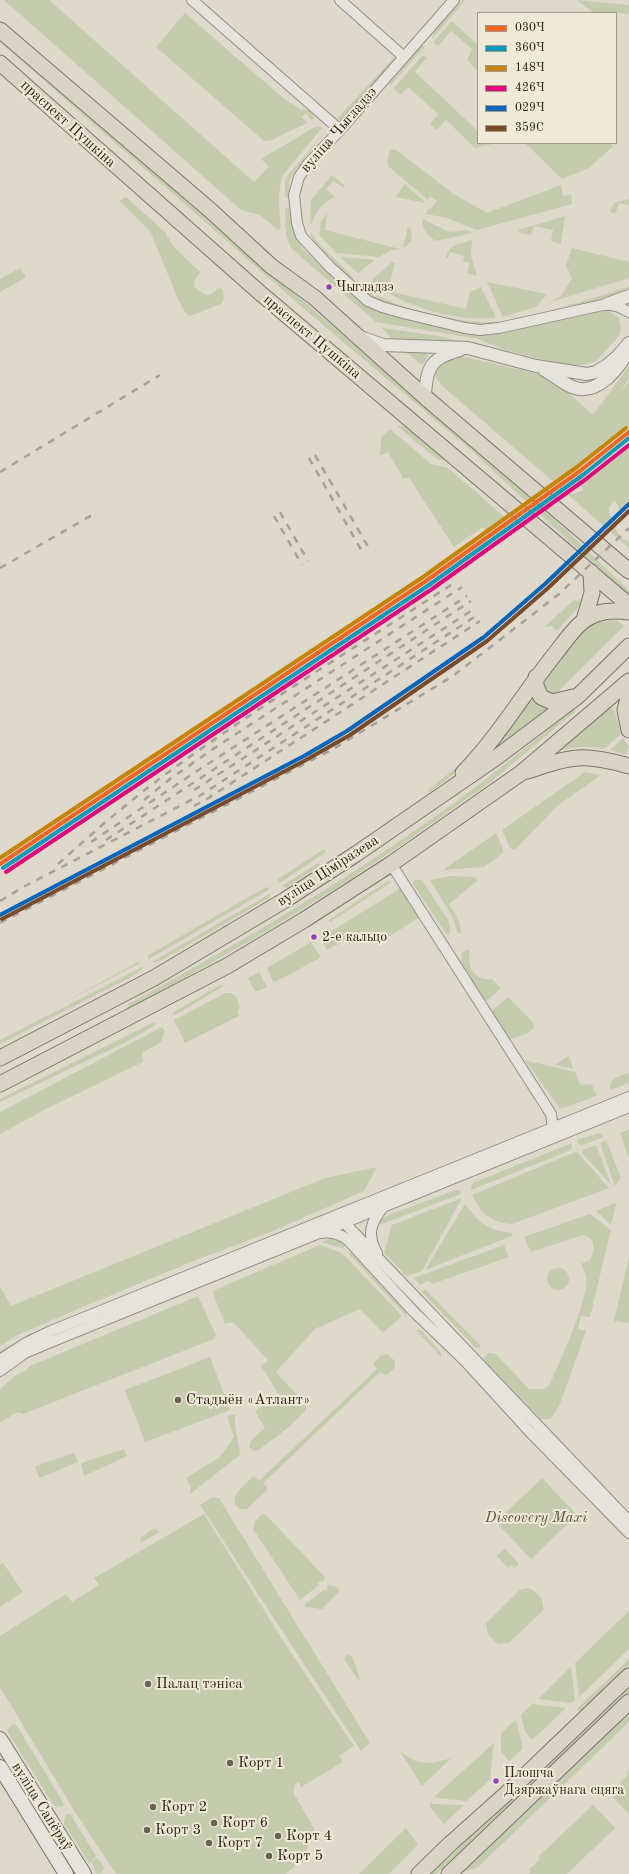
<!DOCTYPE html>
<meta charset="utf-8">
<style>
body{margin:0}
#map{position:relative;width:629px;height:1874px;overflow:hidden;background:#ded9ca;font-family:"Old Standard TT",serif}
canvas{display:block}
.legend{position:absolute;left:477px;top:12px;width:140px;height:132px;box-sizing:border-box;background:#efead7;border:1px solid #a2998b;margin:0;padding:5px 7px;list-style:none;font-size:12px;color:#2f2018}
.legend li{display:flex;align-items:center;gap:8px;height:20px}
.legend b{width:20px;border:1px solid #a2998b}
</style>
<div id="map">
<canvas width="629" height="1874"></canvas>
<ul class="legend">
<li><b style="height:5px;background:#f26522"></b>030Ч</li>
<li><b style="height:5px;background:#059bbc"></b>360Ч</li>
<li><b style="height:5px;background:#c58406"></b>148Ч</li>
<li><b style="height:5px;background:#e5007d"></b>426Ч</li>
<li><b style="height:5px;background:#0065bd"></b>029Ч</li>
<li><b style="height:5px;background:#7a4b2a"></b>359С</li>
</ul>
</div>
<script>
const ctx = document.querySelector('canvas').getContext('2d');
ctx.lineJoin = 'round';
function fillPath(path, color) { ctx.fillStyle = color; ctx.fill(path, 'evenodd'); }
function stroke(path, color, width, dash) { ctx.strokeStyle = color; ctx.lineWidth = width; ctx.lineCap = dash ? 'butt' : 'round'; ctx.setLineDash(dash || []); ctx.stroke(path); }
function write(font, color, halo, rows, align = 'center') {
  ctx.font = font + ' "Old Standard TT",serif'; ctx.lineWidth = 4; ctx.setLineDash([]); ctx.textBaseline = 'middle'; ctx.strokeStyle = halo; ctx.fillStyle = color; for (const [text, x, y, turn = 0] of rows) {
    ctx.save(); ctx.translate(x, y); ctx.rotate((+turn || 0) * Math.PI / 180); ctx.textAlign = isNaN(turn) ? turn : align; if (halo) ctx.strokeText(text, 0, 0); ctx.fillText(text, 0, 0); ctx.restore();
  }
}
fillPath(new Path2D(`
 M4,0H49L254,182L269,166L261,159L315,127H321L322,128L283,175C277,191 279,212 281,228L278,230L260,215L241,210Z
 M462,0H465L432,39L434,32Z
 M577,0L629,5V14L607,12L593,13Z
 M185,13L282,97L301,110L310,109L314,119L311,120L306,113L302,117L307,123L272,140L264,141L156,47Z
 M452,21L478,45V71L467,60L472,49L451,31L438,46L433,42Z
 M0,37L229,238L476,448L529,494L629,591V597L472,451L310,314L0,42Z
 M421,46H425L390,86V83Z
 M422,56L427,57L415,72L478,131V143L492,144L475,148L446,120L437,130L430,124L438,114L408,87L401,95L393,89Z
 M394,57V60L343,119L339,120L337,119Z
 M327,130L292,174L289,183L290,199H288L285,196V182L288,175Z
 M525,143H610L613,146L589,168L562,179Z
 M394,149L398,151L452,193L487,213L561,185L563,196L571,195L572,204L477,230L447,218L426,214L429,208L431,209L437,201L430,196L428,200L388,166L387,161L390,150Z
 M332,175L345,186L343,187L333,181L326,189L335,197C322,203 316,211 311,224L310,223L311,200Z
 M405,184L426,203L395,197Z
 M126,197L165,232L174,247L200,272L195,280L194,286C203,295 209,299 219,287L223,290L224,299L221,304L190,316L186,314L178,299L150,231L120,201Z
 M629,199V205L619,203L615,214L610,212L614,203Z
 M289,207L298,239L302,248L353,294L465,331L591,311H609L619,318L621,329L619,336L599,358L594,362L581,365H564L505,350L478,339L376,322L292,249C284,238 286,222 285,209Z
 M327,213L325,230L400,249L392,250L379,257L336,253L319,235L321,221Z
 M565,216L561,244L551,241L553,230L534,226L531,235L521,233L518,230Z
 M423,219L449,232L467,230L473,233L436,241C428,237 421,228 423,219Z
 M408,227L411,230L412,239L407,246L403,247Z
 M310,232L320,245L354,278C342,276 312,244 310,232Z
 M472,240L471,256L477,276L467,273L470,263L463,261L464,256L450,252L448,258H446C449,244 460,244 472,240Z
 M572,248L629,262V278L550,302L561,296L572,278L566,265Z
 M340,257L375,260L358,273Z
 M392,262L395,263L388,291L466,309L470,292L481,287L496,317C460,324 401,305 372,283L373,279Z
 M20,268L26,277L0,292V279Z
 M487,282L547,294L536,307L503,317Z
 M629,286V292C586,308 525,328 479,326C464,326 435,317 419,313C403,309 381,306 368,295V290C406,314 469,326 514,321L604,295Z
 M382,328L438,336L459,341L391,338Z
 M402,349L425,352L428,357L422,365Z
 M457,355L542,375L554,380L593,415L629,366V378L619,393L629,381V427L601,451L555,483L440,384C426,365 441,363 457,355Z
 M397,426H406L448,461L437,459Z
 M390,429L431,464L448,468L507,519L489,533L483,527L454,547L409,478H403L388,452L380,456L381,437Z
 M629,447V500L620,510L615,501L613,502L609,508L610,515L617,524L615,529L623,540L629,542V548L565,492L573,494L584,490L578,482Z
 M582,597L578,608L557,631L552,626L544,627L574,600L578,601Z
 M602,616L604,620H616L624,626L555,695L545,694L543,680L547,672L590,625Z
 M531,692L549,708L486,756Z
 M609,706L615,712L621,734L604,749C588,745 575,747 560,750Z
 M573,709L576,711L492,781L397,848L335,889L265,932L129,1010L127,1005C252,936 377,863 490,776C518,754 545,732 573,709Z
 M623,738L629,747L626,755L610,750Z
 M461,764V769L430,792L427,791Z
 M585,772L601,775L557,806L515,850L510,848L502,830Z
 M496,833L504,852L484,867L443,870Z
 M324,849L326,852L280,883L278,879Z
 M318,863L320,866L286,888L282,886Z
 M451,876L473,877L478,880L449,904C454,911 463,926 461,935L457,931L453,918L430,880Z
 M414,880H422L448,920L451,930L448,936L413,884Z
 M388,881L392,882L330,922L329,920Z
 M266,887L270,889L149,959L147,956Z
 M401,888L420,917L377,944L371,933L360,938L358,934L327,950L322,941V937Z
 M271,893L269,898L158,962H152Z
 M311,942L320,956V958L275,982L272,980L267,968Z
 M468,949L470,952C466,968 475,981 492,979L501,988L487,1001L482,998L461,962L462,953Z
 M138,962L140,963L56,1007Z
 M142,967L143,969L129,978L0,1044V1040Z
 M259,972L267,987L255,992L248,978Z
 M220,985L224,986L173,1016L174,1012Z
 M225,993H232L236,996L240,1007L238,1012L239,1016L185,1043L174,1020Z
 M508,997L532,1021L534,1028L528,1033L509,1040L492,1015L493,1010Z
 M152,1023L157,1024L126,1042L0,1102V1099Z
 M162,1027L165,1031L161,1042L142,1053L143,1062L46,1109L0,1134V1112Z
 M569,1056L573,1069L555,1065Z
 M525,1060L575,1072L580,1085L589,1084L592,1085L597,1096L560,1109Z
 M629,1073V1083L611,1090C608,1078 620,1076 629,1073Z
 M629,1129V1158L620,1133Z
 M599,1133L604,1137L582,1145L578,1144L577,1140Z
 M606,1140L621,1178L615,1186L600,1143Z
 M572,1143L571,1150L471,1190L472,1184L475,1182Z
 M596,1145L612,1186L582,1153L583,1150Z
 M575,1152L578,1153L609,1188L512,1224C492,1223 480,1213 472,1195Z
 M377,1167L364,1191L268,1233L196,1260L85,1306L18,1335L0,1346V1286L11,1306L325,1178Z
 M456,1190L460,1191L461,1194L376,1226L383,1218L389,1215Z
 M462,1198L422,1271L407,1276L384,1253L392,1225Z
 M350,1203L352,1206L18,1342L0,1354V1351L3,1349L28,1335Z
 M615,1203L616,1205L611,1225L596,1211Z
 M465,1204C480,1224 488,1230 512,1233V1236L425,1270Z
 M590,1214L611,1230L590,1317L581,1316L578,1329L586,1331L560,1404L551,1419H541L483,1359L488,1353L496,1354L529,1389H544L550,1384C559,1363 591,1296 586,1275C585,1271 583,1267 581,1264L590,1260C595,1250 596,1237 583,1235L531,1252L524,1237Z
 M331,1238L340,1240L346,1245L343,1248L321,1242Z
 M320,1245L342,1253L402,1316L383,1333L360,1309L315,1329L276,1372L306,1405V1410L289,1427L259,1450L254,1451L250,1448C248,1439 259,1434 265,1428L255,1411L280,1396L261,1366L267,1362V1359L233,1322L225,1324L212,1291Z
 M504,1245L509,1257L432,1284L428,1281L420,1285L414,1278Z
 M351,1251L406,1311V1316L349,1254Z
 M629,1257V1323L614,1321Z
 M547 1279a11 11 0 1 1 22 0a11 11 0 1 1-22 0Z
 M425,1289L481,1346L479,1348L475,1347L422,1292Z
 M198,1296L216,1335L214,1339L23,1414L19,1412C12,1414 8,1419 0,1422V1389L17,1374L25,1371L30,1366Z
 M416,1330H421L441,1353V1357Z
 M387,1354L395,1361V1367L387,1375L380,1372L263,1483L267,1487V1490L247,1509C243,1510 238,1509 236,1505C230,1494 247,1483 254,1476L259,1481L377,1369L373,1364L380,1356Z
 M210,1357L230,1410L145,1442L125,1390Z
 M235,1414C234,1430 239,1439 240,1455L190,1494L191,1488L186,1478L220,1457L234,1437L227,1416Z
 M124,1449L127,1456L84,1476L81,1463Z
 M74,1453L78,1462L39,1478L35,1466Z
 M542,1478L577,1515L531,1559L496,1522Z
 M213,1497L219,1498L222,1503L370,1743L361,1751L200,1505Z
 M204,1514L287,1647L354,1746L339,1756L343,1762L301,1787L299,1782L295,1785L293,1792L314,1829L304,1858L286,1874H116L72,1807L0,1687V1636L66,1594L72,1602L99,1585L94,1578Z
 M262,1514H265L325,1577L324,1579L325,1580L318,1583L319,1585L300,1600L253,1529L254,1522Z
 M155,1528L160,1532L141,1543L140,1541L141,1537Z
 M505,1549L519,1564L514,1568L511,1565L508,1568L497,1556Z
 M3,1563L23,1592L0,1607V1565Z
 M330,1584L332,1586L334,1585L340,1591L322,1609L306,1607L305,1604L324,1590L326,1591L328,1589L327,1587Z
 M527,1588C537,1590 545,1600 543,1610L509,1643L498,1644L488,1635L486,1623L520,1590Z
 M629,1611V1649L579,1697L575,1663Z
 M349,1654L353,1658L360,1679L358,1680L344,1659L347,1655Z
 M629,1659V1665L580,1713L577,1709Z
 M571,1667L575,1700L571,1703L538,1699Z
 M629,1686V1692L436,1874H431Z
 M532,1704L566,1708L532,1740L525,1732L521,1715Z
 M629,1713V1722L478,1867L468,1871L461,1872Z
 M516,1719L523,1749L509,1761L501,1751V1733Z
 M14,1724L17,1726L64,1804L63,1806L57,1807L53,1804L7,1731L10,1726Z
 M494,1743L490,1780L466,1801L436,1798L435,1796Z
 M399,1750C416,1765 430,1766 451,1758L422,1786Z
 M629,1770V1814L610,1794L621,1784L620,1782L628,1775L627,1772Z
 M431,1801L433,1804L464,1805L444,1824L430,1807Z
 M593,1805L615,1828L567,1874H529L531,1872L529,1870L540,1859L538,1857Z
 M68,1814L71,1815L96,1856L90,1864L64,1824L65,1816Z
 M406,1828L418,1845L389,1874H359Z
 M95,1859H98L104,1867L102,1873L96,1874L92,1863Z`), '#c5ccae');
const minor = new Path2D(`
 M192,0L340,130
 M340,0L404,57
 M454,0L340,130L308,164L299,177L294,195L297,223L301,236L330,267L368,301L382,307L403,313L465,328L480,330L499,328L607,304L619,307L629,312
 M391,864L551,1114L553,1128
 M339,1217L629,1521
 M321,1233C331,1231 340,1234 348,1240L414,1312L465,1361L529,1431L629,1533
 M377,1253C366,1234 371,1222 384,1206
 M0,1360L26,1343L51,1331L629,1097
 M0,1371L25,1353L46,1344L629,1107`);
const tertiary = new Path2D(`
 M607,304L629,296
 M360,337L383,345L468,348L536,366L587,374L596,372L606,366L617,357L629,343
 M544,370C555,376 568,388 580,389C600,391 617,370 626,355
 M425,397C426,367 431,358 460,350`);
const secondary = new Path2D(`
 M0,1739L84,1874
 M0,1767L66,1874`);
const primary = new Path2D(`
 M0,30L210,210L271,266L315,298L425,397L629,571
 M0,63L259,292L629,605
 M584,620L592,593L591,572
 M536,677V686L541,697L552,702L573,697
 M629,695L625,710L629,730
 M528,771C572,756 583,753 629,766
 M463,773C498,737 524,693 555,654C564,643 574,627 585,620C599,610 613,610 629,612
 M0,1058L154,978L285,900L356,854L497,757L578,696L629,646
 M0,1084L227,966L304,920L391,864L521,773L629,681
 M419,1874L451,1843L507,1793L629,1676
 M449,1874L629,1702`);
stroke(minor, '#928e84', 12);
stroke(tertiary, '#928e84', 14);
stroke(secondary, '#7a746c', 16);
stroke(primary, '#7a746c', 17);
stroke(minor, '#e6e3dc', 10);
stroke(tertiary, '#e6e3dc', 12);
stroke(secondary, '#e6e3dc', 14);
stroke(primary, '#dad4c7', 15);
stroke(new Path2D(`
 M315,455L370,550
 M309,458L363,553
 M0,472L160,375
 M280,512L308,561
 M274,516L302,565
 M0,568L92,515
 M194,790L474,609
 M144,800L170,779L216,747L462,587
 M194,806L207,799L480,621
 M106,840L471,601
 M91,842L197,771L467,596
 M58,864C94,832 130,800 170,771C262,704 361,644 457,581
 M0,901L25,886L201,795L476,616
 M0,923L333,749L453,676L559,594L629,528`), '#a5a19a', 2.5, [7, 7]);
stroke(new Path2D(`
 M0,864L426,581L580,471L629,432`), '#f26522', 4);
stroke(new Path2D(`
 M3,868L429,585L583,475L629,438`), '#059bbc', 4);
stroke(new Path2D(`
 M0,858L423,577L577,467L626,428`), '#c58406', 4);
stroke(new Path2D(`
 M6,872L432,589L586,479L629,445`), '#e5007d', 4);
stroke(new Path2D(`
 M0,915L304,756L347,731L484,637L545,584L629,504`), '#0065bd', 4);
stroke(new Path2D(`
 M2,919L306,760L350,735L487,641L548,588L629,511`), '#7a4b2a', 4);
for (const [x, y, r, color] of [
 [329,287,3.5,"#8e44ad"],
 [314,937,3.5,"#8e44ad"],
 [178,1400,4,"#6c6156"],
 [148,1684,4,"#6c6156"],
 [230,1763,4,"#6c6156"],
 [496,1781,3.5,"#8e44ad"],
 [153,1807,4,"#6c6156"],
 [214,1823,4,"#6c6156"],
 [147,1830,4,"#6c6156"],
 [278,1836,4,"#6c6156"],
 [209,1843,4,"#6c6156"],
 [269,1856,4,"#6c6156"]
]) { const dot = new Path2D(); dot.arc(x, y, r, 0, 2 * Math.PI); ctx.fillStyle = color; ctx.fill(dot); stroke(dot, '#efead7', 1.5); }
write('14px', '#2f2018', '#efead7', [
 ["Чыгладзэ",336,287],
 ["2-е кальцо",322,937],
 ["Плошча",504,1773],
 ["Дзяржаўнага сцяга",504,1790]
], 'left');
write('15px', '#2f2018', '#efead7', [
 ["праспект Пушкіна",68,124,42],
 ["вуліца Чыгладзэ",339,130,-49],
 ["праспект Пушкіна",312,337,40],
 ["вуліца Ціміразева",328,871,-33],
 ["вуліца Сапёраў",42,1807,58]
]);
write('15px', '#2f2018', '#efead7', [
 ["Стадыён «Атлант»",186,1400],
 ["Палац тэніса",156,1684],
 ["Корт 1",238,1763],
 ["Корт 2",161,1807],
 ["Корт 6",222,1823],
 ["Корт 3",155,1830],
 ["Корт 4",286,1836],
 ["Корт 7",217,1843],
 ["Корт 5",277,1856]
], 'left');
write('italic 15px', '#56513e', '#efead7', [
 ["Discovery Maxi",536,1518]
]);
</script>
